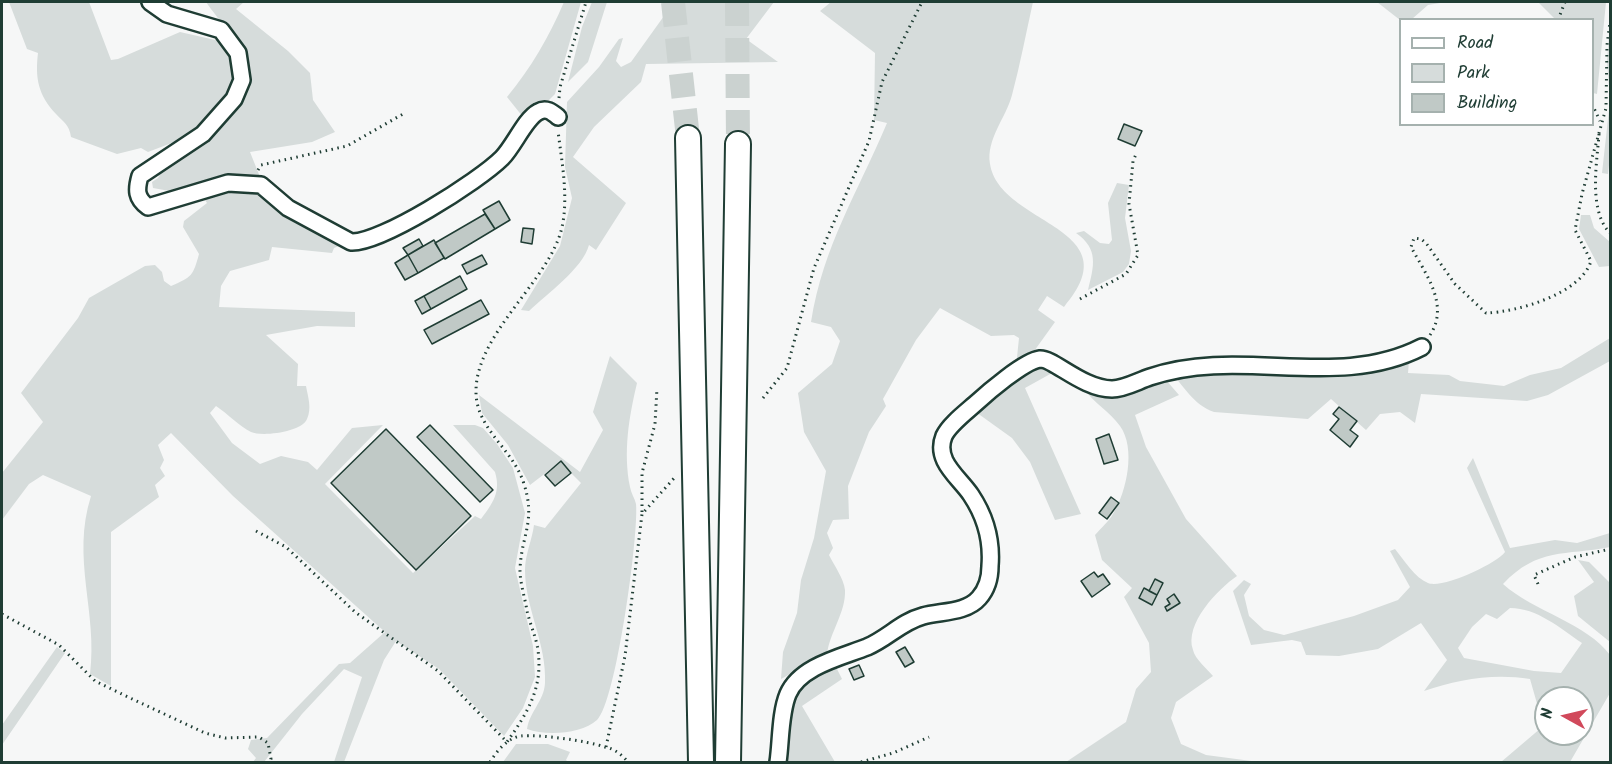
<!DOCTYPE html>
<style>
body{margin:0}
#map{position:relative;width:1612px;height:764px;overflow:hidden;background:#f6f7f7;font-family:Kalam,sans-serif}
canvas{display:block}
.frame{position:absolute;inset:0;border:3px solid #1f3d34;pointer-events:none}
.legend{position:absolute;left:1399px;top:18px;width:195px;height:108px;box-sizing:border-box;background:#fff;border:2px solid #a5b1ae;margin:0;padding:8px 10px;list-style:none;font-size:18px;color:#1f3d34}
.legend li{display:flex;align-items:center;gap:12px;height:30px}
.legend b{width:30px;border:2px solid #a5b1ae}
.north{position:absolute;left:1534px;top:686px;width:60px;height:60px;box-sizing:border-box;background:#fff;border:2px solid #a5b1ae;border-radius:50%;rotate:278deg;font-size:16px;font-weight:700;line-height:24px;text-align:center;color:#1f3d34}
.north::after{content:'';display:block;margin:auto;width:21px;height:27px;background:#d1495b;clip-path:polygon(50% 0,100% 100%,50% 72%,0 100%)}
</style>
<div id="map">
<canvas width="1612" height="764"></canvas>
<div class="frame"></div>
<ul class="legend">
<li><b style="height:8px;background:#fff"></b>Road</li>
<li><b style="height:16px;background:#d6dcdb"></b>Park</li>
<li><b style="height:16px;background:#c0c9c6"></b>Building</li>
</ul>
<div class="north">N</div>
</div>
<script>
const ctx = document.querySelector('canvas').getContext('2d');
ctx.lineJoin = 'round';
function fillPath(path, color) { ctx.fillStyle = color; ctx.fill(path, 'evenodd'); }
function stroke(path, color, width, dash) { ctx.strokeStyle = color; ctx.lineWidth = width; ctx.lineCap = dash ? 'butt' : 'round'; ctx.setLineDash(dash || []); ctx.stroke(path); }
fillPath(new Path2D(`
 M9,2H89L111,60L118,59L180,32L224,42L228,44L239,74L215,118L182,139L148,152L141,148L117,154L71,137C69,124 64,123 56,114C38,95 35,78 38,53L27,49Z
 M206,2H244L236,9L288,51L310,73L313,100L335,132L312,142L250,152L266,192L341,245L334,248L332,253L272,247L269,260L230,271L221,286L219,307L355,312V327L317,326L266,335L298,364L297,386H306C308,397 312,408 307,419C302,432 262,437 251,432C239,426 228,414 216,406L210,413L232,443L260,464L281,456L308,462L317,470L352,428L383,425L325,484L413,573L475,516L481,519C493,503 501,492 495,472L453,425H475L483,428L497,444L513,468L525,513L515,568L533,646L535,677L523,708L504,736L439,669L396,641L384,660L344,762H334L362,677L344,669L302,714L264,762H253L256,758L248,749L251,740L267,738L339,664L350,663L385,632L233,496L171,433L158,445L164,460L160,468L165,476L155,485L159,497L111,532V686L90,674C98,612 71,559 91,496L43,475L29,484L2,520V473L43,422L21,393L78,318L89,298L145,266L155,265L162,272L164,281L171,286C192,277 193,276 199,254L183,227L184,221L207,203L203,197L153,188L152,182L158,178L165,164L191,149L248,71C246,48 218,20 206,2Z
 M564,2H581L555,94L527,122L507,97C531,68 549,37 564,2Z
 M592,2H607L588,62L568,82L582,27Z
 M674,2H774L746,39L778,62L646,64L641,82L594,127L573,157L626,203L596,250L589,245C583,268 547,294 529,311L521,310L560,246L572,198L565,167L567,102L599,67L619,39L623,38L616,61L621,67L631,62Z
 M831,2H1033C1026,33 1020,65 1012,95C1006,118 986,139 990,164C1000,226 1134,226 1064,307L1047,296L1038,310L1055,322L1032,354L1016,367L1019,338L1014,335L991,336L940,308L916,340L883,399L886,406L869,432L848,486L849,519L833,520L827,533L833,548L829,555C834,565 844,579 845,590C846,612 830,632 827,654L781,679L783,652L797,613L801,580L814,538L826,471L804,432L798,393L832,364L840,341L831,327L811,322C823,246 858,192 887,123L874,120L875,53L820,11Z
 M1377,2H1446L1428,5L1412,19L1400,20Z
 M1538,2H1606L1597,94L1593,93L1592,20L1555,19Z
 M1610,20V156L1608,174L1602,173L1610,101L1607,61Z
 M1117,183L1129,185L1125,218L1131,251L1129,264L1123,272L1088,290C1094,266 1099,249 1076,233L1084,231L1100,243L1109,244L1112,240L1108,203Z
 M1581,215H1590L1594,228L1610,242V266L1599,267L1579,229Z
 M1610,338V361L1548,395L1527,401L1421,394L1415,423L1400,412L1380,414L1366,430L1331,399L1308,419L1214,412C1193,404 1185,388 1171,372L1246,368L1267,374L1337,372L1390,368L1409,361L1408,373L1449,375L1460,381L1504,386L1530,375L1561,368Z
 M610,356L637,383C629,417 623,452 630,487C631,493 635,499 636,504C639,534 616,703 597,720C582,734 546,736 527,729C530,711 544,701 545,683C547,644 525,608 525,570C525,555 532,540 534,525L545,528L581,483L560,462L530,485L508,445L482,413L479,395L580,472L603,430L593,412Z
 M1037,364L1061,368L1025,388L1081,514L1055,520L1030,462L1012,438L973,410Z
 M1166,380L1179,395L1135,415L1146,447L1186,519L1237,576C1218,589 1184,624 1193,650C1195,659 1207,669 1213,676L1176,702L1171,718L1181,744L1206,755L1259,762H1066L1126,722L1136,689L1151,672L1149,643L1124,597L1132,588L1102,560L1095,535C1101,528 1109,521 1113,514C1127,491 1136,448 1120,426C1110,412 1094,403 1084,389Z
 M1473,458L1510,548L1555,540L1577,543L1610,533V547C1565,556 1538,547 1503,584C1533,611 1588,624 1610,655V693L1570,762H1501L1541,728L1542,721L1530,679C1494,673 1458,679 1424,691L1447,660L1421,623L1378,649L1339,656L1306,655L1301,642L1292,640L1251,645L1233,591L1244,580L1251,584L1244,595L1249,616L1264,630L1284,635L1354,616L1398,600L1410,587L1390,551L1395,549C1404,560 1415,578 1428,583C1442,589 1496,564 1505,552L1467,468ZM1510,608C1537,608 1560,628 1582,643L1561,673L1534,671L1464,658L1458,648L1472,627L1486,614L1497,619ZM1546,698H1582V734H1546Z
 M1578,560L1589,562L1610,583V642L1578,616L1574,596L1594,582Z
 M57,647L65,653L2,745V725Z
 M834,663L842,679L802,706L835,762H785L793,693L806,679Z
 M516,744H548L570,752L566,760L568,762H503Z`), '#d6dcdb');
const building = new Path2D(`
 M1124,124L1142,131L1135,146L1118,139Z
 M499,201L510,220L495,229L483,210Z
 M485,214L495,229L445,259L435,243Z
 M523,228L534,229L532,244L521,242Z
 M419,239L423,246L408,255L403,248Z
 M434,240L444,258L418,273L408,255Z
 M408,255L418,273L405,280L395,263Z
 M482,255L487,264L467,274L462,265Z
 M460,276L467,289L431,309L424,296Z
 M424,296L431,309L422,314L415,301Z
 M481,300L489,314L432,344L424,330Z
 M1339,407L1357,421L1350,430L1358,436L1350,447L1330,430L1339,419L1333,414Z
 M430,425L493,490L480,502L417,437Z
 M386,429L471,516L416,570L331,483Z
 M1109,434L1118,460L1104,464L1096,439Z
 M561,461L571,473L555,486L545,475Z
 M1111,497L1119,503L1107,519L1099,513Z
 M1094,572L1098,577L1103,574L1110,584L1092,597L1081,581Z
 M1155,579L1163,583L1157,595L1149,591Z
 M1144,588L1157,595L1152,605L1139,598Z
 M1174,594L1180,603L1167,611L1165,607L1170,604L1167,599Z
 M905,647L914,662L905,667L896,652Z
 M859,665L864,676L854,680L849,669Z`);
fillPath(building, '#c0c9c6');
stroke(building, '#1f3d34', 1.5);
stroke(new Path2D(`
 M673,2L688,138
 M737,2L738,144`), '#cbd2d0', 24, [24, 12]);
const minor = new Path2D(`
 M150,2L167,14L221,30L238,53L242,80L234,99L203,134L140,176C136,190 136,198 148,207L228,183L261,185L288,208L351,242C380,244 479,181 502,158C514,146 525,119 538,112C546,107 552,112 558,117
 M778,762C781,742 780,713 788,694C800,666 842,657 867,647C888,638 901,622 923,616C941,611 966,613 979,598C987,589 990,577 990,566C992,541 985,516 971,495C959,477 934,461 944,436C949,425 966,412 975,404C987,393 1024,361 1040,359C1053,358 1083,389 1112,389C1124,389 1138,381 1150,377C1241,346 1336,391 1422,347`);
const trunk = new Path2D(`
 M688,138L701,762
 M728,762L738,144`);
stroke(minor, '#1f3d34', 20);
stroke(trunk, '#1f3d34', 28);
stroke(new Path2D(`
 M1558,20L1565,2
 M559,98L560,87L586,2
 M1592,104L1600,121
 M1599,134C1597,163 1588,210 1610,233
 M258,170L261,165L347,146L403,114
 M1080,299L1126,274L1138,255L1129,204L1133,161L1137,152
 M1430,335C1450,305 1425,273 1411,247L1414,238L1421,239L1426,243L1455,284L1486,313C1517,312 1581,294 1591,261L1575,230L1582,194L1606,108L1607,45L1610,22
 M763,398L787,368L814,268L869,141L882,82L922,2
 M642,512V473L655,424L657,388
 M256,531L286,547L355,612L438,671L507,742C528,712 543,688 538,650C536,637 530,624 527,611C525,598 520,583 520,570C521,535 537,521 523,481C511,447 475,428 476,390C477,337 539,288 558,240C571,208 562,164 558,131
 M1538,584L1534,575L1575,557L1610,549
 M2,614L59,645L95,681L128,697L205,733L225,738L259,737L268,743L271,759L269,762
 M606,747L625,656L642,514L676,476
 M490,762C497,751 507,738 521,736C539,734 588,741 605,747C615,749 622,755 628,762
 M861,762L893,753L929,737`), '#1f3d34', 3, [1.5, 4.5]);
stroke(minor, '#fff', 15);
stroke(trunk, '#fff', 24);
</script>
